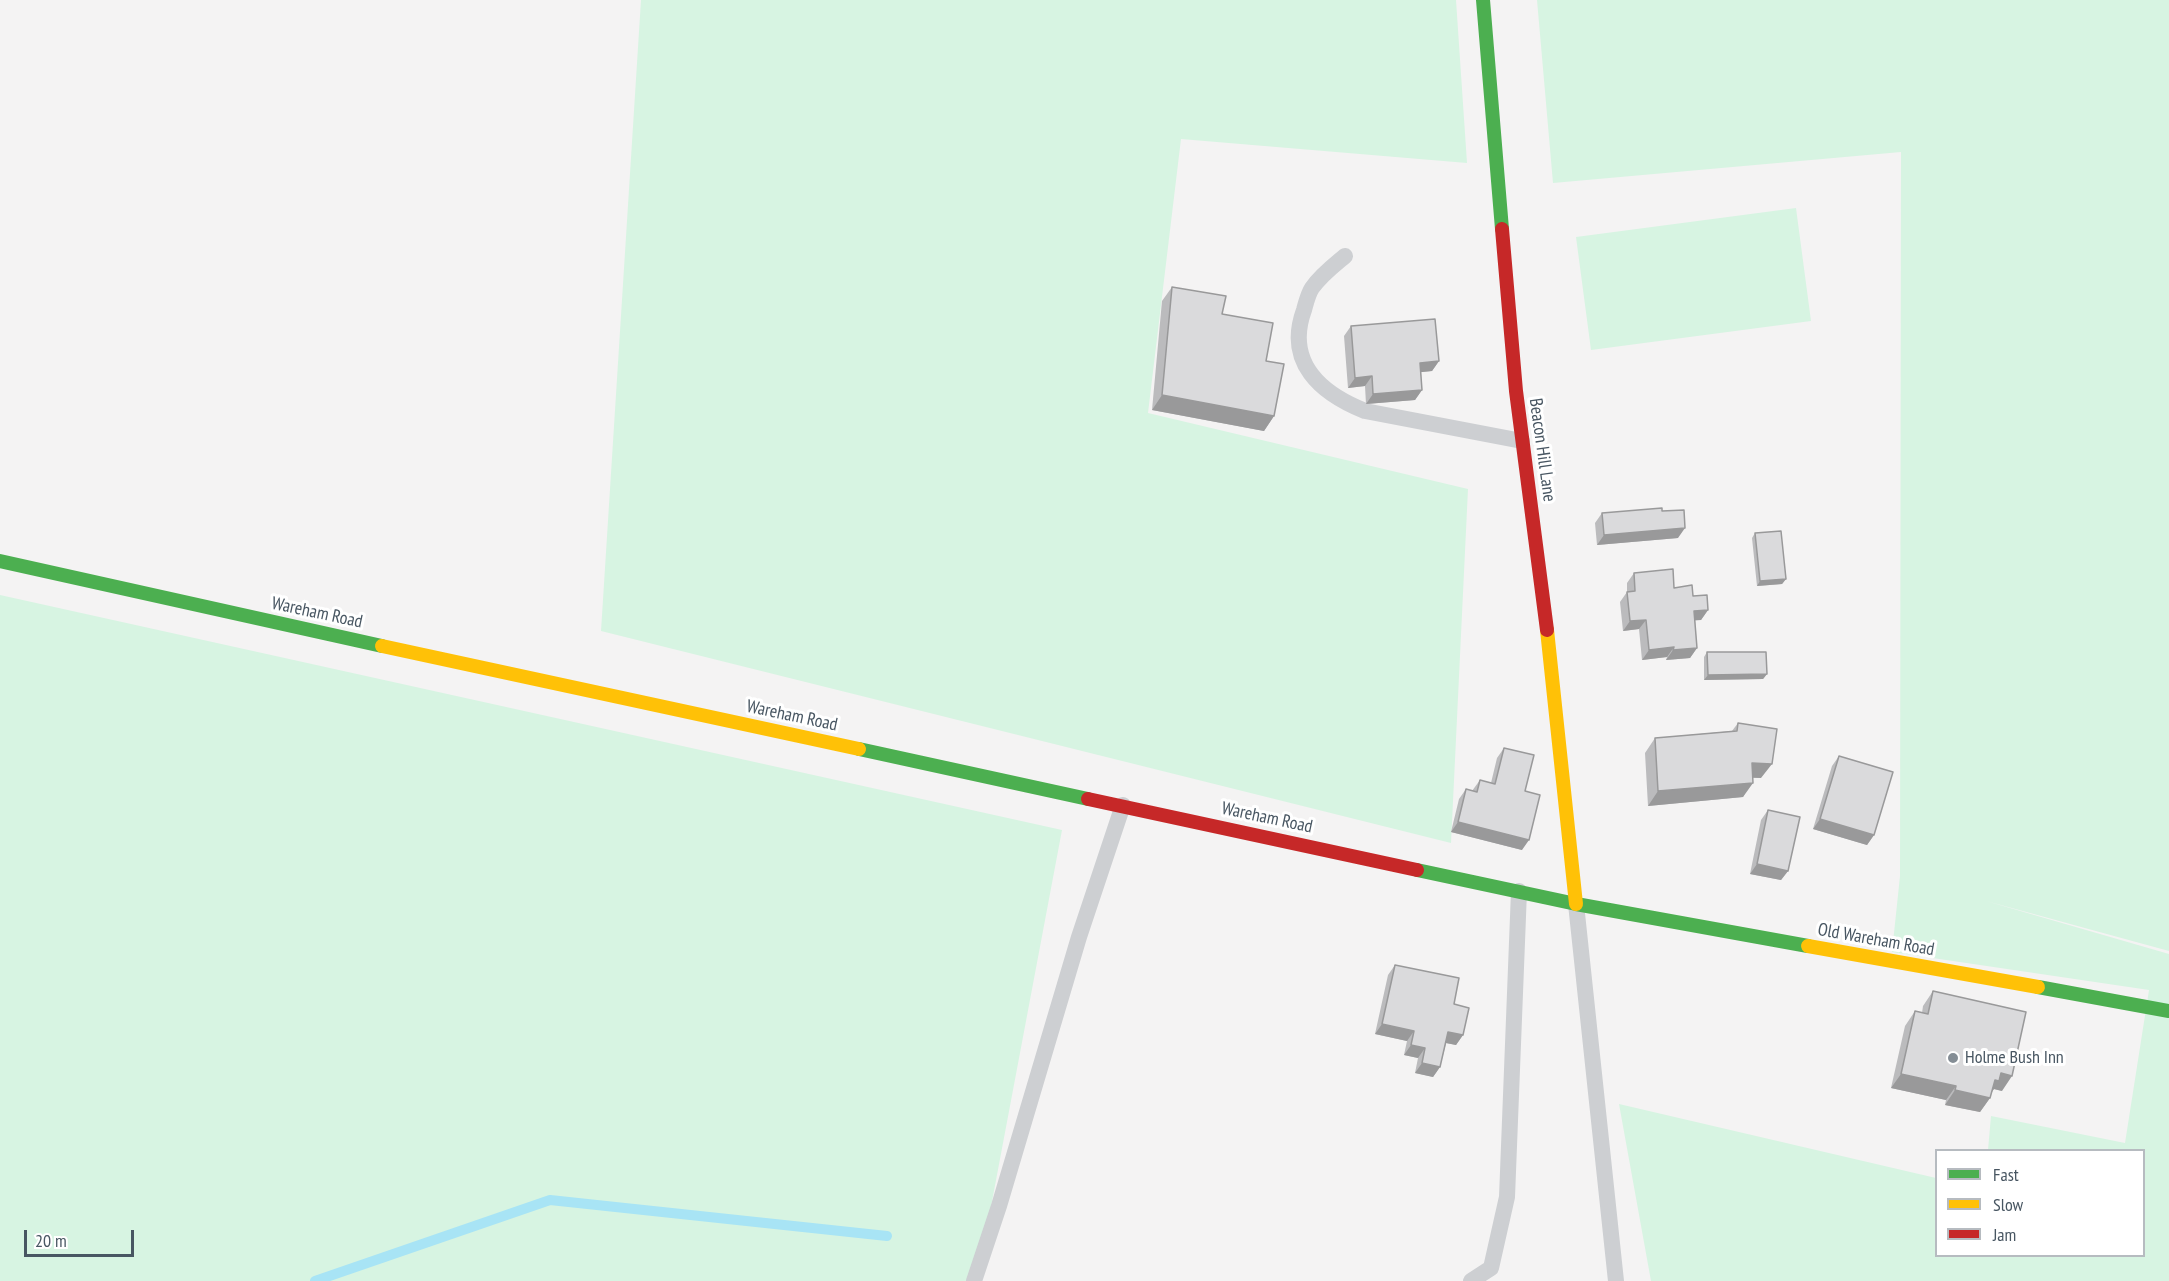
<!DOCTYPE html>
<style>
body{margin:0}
#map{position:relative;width:2169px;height:1281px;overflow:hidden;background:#f4f3f3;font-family:"PT Sans Narrow",sans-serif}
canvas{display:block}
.legend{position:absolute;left:1935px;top:1149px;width:210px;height:108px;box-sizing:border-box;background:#fff;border:2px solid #b6bbc0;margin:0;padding:8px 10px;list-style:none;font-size:18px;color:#485662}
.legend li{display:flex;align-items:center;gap:12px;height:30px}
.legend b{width:30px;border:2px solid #b6bbc0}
.scale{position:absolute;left:24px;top:1230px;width:110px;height:27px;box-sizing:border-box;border:3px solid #485662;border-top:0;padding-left:8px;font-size:18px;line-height:21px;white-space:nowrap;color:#485662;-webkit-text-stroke:4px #fff;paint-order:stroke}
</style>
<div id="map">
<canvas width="2169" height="1281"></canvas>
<ul class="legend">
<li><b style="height:8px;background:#4caf50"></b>Fast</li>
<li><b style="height:8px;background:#ffc107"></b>Slow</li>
<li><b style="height:8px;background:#c62828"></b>Jam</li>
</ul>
<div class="scale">20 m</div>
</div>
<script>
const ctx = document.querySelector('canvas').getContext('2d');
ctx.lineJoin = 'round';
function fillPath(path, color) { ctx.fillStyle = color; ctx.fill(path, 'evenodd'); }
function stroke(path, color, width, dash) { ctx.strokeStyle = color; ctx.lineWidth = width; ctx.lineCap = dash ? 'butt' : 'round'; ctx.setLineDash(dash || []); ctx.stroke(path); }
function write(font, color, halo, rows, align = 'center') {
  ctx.font = font + ' "PT Sans Narrow",sans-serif'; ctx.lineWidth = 6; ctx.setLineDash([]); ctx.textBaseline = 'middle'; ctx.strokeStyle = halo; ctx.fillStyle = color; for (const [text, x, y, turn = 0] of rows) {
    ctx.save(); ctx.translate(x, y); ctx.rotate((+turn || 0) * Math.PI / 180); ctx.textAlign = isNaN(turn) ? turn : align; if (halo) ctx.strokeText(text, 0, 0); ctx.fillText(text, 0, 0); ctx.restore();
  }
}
fillPath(new Path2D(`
 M641,0H1456L1467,163L1181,139L1148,413L1468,489L1451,843L601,631Z
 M1537,0H2169V951L1986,901L2169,954V1281H1651L1619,1104L1936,1178V1256H2144V1150H1988L1991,1116L2125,1143L2149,990L1892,952L1900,876L1901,152L1553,183Z
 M1796,208L1811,321L1591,350L1576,237Z
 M0,595L1062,830L977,1281H0Z`), '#d7f4e2');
stroke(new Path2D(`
 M315,1281L550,1200L887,1236`), '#a8e4f5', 10);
stroke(new Path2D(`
 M1345,256C1333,266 1321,275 1312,288C1308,294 1306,303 1304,310C1285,362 1320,393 1365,411L1522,441
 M1576,904L1616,1281
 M974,1281L999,1206L1079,937L1123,805
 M1471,1281L1491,1268L1507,1197L1519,891`), '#cdcfd2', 16);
stroke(new Path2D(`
 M1483,0L1502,229
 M0,561L382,646
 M859,749L1088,799
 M1417,870L1576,904L1808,946
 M2038,987L2169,1011`), '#4caf50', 14);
stroke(new Path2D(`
 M1547,630L1576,904
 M382,646L859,749
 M1808,946L2038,987`), '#ffc107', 14);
stroke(new Path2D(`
 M1502,229L1516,391L1547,630
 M1088,799L1417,870`), '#c62828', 14);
fillPath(new Path2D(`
 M1172,287L1266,361L1274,416L1264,431L1152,410L1162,301Z
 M1351,326L1439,361L1432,371L1421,372L1422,390L1415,400L1366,404L1365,386L1348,388L1344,336Z
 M1662,511L1678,538L1597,545L1595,523L1602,513Z
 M1755,533L1786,579L1782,584L1757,586L1752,538Z
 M1634,573L1674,588L1693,596L1708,610L1701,620H1695L1697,648L1690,658L1666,660L1667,657L1642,660L1639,629L1623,631L1620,602L1627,592V583Z
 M1707,652L1767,674L1763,679L1704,680V657Z
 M1738,723L1761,778H1753L1743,797L1648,806L1645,753L1655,738L1732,731Z
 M1504,748L1525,791L1522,850L1451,832L1459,799L1466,789L1472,791L1480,780L1491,783L1497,758Z
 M1839,756L1874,835L1867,845L1813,829L1832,766Z
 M1768,810L1788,871L1781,880L1750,874L1761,820Z
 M1395,965L1454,1004L1463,1035L1456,1045L1446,1043L1440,1067L1433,1077L1415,1073L1418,1058L1404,1055L1407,1041L1375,1034L1388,975Z
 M1933,991L2002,1091L1994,1089L1992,1091L1990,1098L1980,1112L1945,1105L1946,1100L1891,1088L1905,1026L1915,1011L1922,1013L1923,1006Z`), '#bbbbbd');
fillPath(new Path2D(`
 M1439,361L1432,371L1413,373L1420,363Z
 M1372,376L1365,386L1348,388L1355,378Z
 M1422,390L1415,400L1366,404L1373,394Z
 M1162,395L1274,416L1264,431L1152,410Z
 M1685,528L1678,538L1597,545L1604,535Z
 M1786,579L1782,584L1757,586L1760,581Z
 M1708,610L1701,620L1687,621L1694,611Z
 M1646,620L1639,629L1623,631L1630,621Z
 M1674,647L1667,657L1642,660L1649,650Z
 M1697,648L1690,658L1666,660L1673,650Z
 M1767,674L1763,679L1704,680L1708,675Z
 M1752,763L1772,764L1761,778L1742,777Z
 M1753,783L1743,797L1648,806L1658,791Z
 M1820,819L1874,835L1867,845L1813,829Z
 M1458,822L1529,840L1522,850L1451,832Z
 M1757,864L1788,871L1781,880L1750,874Z
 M1382,1024L1414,1031L1407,1041L1375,1034Z
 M1448,1032L1463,1035L1456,1045L1441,1042Z
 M1411,1045L1425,1048L1418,1058L1404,1055Z
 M1422,1063L1440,1067L1433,1077L1415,1073Z
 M2001,1073L2012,1076L2002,1091L1994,1089L1989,1096L1995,1080Z
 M1901,1074L1956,1086L1946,1100L1891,1088Z
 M1955,1090L1990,1098L1980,1112L1945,1105Z`), '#99999a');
const building = new Path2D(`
 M1172,287L1226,296L1222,314L1273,323L1266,361L1284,364L1274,416L1162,395Z
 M1435,319L1439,361L1420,363L1422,390L1373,394L1372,376L1355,378L1351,326Z
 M1662,508V511L1684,510L1685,528L1604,535L1602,513Z
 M1781,531L1786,579L1760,581L1755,533Z
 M1673,569L1674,588L1692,585L1693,596L1707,595L1708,610L1694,611L1697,648L1673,650L1674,647L1649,650L1646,620L1630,621L1627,592L1635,591L1634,573Z
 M1707,652H1766L1767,674L1708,675Z
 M1738,723L1777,729L1772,764L1752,763L1753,783L1658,791L1655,738L1737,731Z
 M1504,748L1534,755L1525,791L1540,795L1529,840L1458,822L1466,789L1477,792L1480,780L1495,784Z
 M1839,756L1893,772L1874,835L1820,819Z
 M1768,810L1800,817L1788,871L1757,864Z
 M1395,965L1459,978L1454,1004L1469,1008L1463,1035L1448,1032L1440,1067L1422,1063L1425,1048L1411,1045L1414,1031L1382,1024Z
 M1933,991L2026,1012L2012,1076L2001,1073L1999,1081L1995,1080L1990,1098L1955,1090L1956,1086L1901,1074L1915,1011L1928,1014Z`);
fillPath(building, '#dadadc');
stroke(building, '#99999a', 1.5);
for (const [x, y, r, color] of [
 [1953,1058,6,"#848d95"]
]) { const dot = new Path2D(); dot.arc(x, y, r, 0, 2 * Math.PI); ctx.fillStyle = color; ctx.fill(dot); stroke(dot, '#fff', 2); }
write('18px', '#485662', '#fff', [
 ["Beacon Hill Lane",1542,450,82],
 ["Wareham Road",317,613,12],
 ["Wareham Road",792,716,12],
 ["Wareham Road",1267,818,12],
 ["Old Wareham Road",1876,940,10]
]);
write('18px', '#485662', '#fff', [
 ["Holme Bush Inn",1965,1058]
], 'left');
</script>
